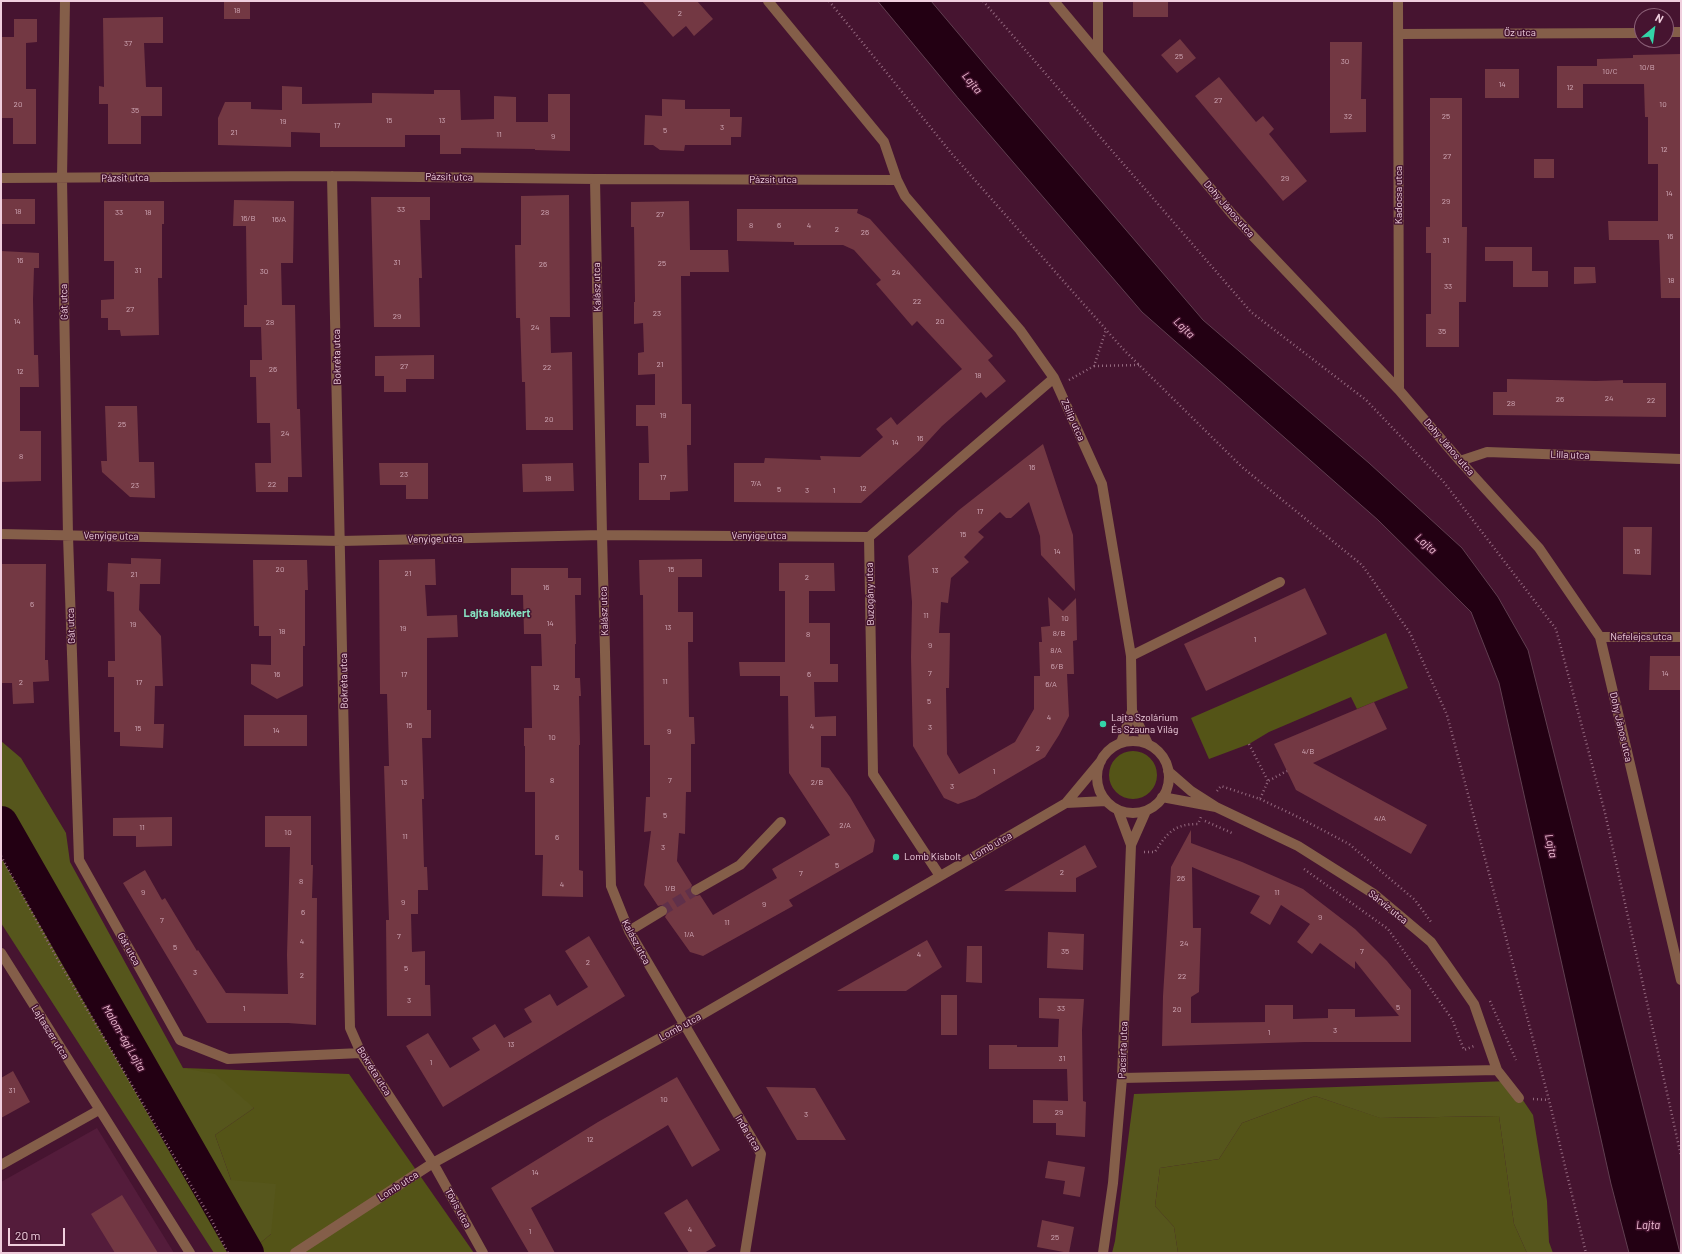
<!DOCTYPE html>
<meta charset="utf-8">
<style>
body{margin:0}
#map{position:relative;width:1682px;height:1254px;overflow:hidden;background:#461430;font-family:Barlow,sans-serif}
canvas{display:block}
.frame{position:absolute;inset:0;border:2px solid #f0cfde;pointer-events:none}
.north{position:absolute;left:1634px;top:8px;width:40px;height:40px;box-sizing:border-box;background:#461430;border:1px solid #8a5f76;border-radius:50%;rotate:29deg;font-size:11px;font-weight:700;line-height:16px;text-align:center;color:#f0cfde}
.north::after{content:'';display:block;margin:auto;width:14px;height:18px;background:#33d4a8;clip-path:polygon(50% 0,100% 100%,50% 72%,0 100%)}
.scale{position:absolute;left:8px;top:1228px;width:57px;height:18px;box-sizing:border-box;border:2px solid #f0cfde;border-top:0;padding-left:5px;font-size:12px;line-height:14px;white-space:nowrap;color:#f0cfde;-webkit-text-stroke:3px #461430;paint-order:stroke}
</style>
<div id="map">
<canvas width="1682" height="1254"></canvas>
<div class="frame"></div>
<div class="north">N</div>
<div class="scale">20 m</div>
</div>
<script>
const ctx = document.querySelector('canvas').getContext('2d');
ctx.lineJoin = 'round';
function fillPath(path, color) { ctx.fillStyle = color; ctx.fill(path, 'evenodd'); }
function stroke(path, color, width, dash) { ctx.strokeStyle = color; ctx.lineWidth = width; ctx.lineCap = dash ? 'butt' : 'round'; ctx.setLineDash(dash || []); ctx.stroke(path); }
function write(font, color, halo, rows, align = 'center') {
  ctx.font = font + ' Barlow,sans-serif'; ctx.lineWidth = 3; ctx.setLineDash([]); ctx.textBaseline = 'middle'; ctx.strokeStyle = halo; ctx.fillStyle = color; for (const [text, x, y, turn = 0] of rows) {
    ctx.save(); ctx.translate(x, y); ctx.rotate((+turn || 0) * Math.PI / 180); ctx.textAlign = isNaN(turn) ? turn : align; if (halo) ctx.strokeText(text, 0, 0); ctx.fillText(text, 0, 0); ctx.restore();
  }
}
fillPath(new Path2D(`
 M97,1128L174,1253H1V1182Z`), '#541c3b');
fillPath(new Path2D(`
 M1386,633L1408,688L1357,709L1351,697L1269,732L1249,744L1209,759L1191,718Z
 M1109 775a24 24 0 1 1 48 0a24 24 0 1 1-48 0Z
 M183,1068L349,1074L474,1253H248L271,1234L231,1180L215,1135L254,1108Z
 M1315,1096L1381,1118L1499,1116L1514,1224L1527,1253H1178L1174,1227L1155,1206L1160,1168L1219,1159L1242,1123Z`), '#545417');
fillPath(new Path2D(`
 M1,741L21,758L66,833L70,862L183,1068L215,1074L254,1108L215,1135L231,1180L276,1184L271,1234L248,1253H214L1,923Z
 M1510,1081L1533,1115L1547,1201L1549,1242L1553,1253H1527L1514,1224L1499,1116L1380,1118L1315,1096L1242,1123L1219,1159L1160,1168L1155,1206L1174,1227L1178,1253H1112L1115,1241L1134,1094Z`), '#56561c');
const water = new Path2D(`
 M878,1H931L990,71L1203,320L1369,463L1462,548L1498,597L1528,650L1680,1253H1629L1611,1184L1499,683L1471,612L1378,520L1142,312L958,98Z`);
fillPath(water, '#230013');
stroke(water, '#603e50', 1);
stroke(new Path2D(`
 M1,823L247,1253`), '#230013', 34);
fillPath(new Path2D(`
 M224,1H250V19H224Z
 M642,1H697L713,19L694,36L686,26L673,37Z
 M1133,1H1168V17H1133Z
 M163,17V43H144L146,87H162V116H141V144H108V104H99V86L104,87L103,18Z
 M14,19H37V42L26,43V89H36V144H13V118H1V37H14Z
 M1180,39L1196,58L1177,73L1161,55Z
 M1330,42H1362L1361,99H1366V132L1330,133Z
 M1681,54V298H1661L1659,240H1609L1608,221H1658V164H1648V117H1645L1644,84H1583V108H1557V66H1597V59L1633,58V55Z
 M1485,69H1519V98H1485Z
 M1219,77L1256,122L1263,116L1274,129L1269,134L1307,181L1283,201L1195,96Z
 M282,86L302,87V104L372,103V93L434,94V90H460L461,120L494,119V96L516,97V122H548V94H570V151L535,150V149L461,148V154H440V135H405V147H320V133L291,132V147L218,145V118L225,102H251V109L282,110Z
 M1430,98H1462V227H1467L1466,302H1459V347H1426V314H1431V253H1426V227H1430Z
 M662,99L685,100V109H730V117H742L741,137H731V145H685L684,151L660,150L653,145H644L645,115L662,116Z
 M1534,159H1554V178H1534Z
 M569,195L570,317H550L551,353L572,352L573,430H526L525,382H522L520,318H516L515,245H521V196Z
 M371,197H430V220H420L422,278H419L420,327H374Z
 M1,199H35V224H1Z
 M234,200L294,201L293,263H281L282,305H295L297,409H300L302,477H288V492H256L255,463H271L270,423H257L256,377H250V360H262L261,327H244V305H247L246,226H233Z
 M104,201H164V224H162V278H158L159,335L121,336L120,330H108V318H101V300L114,299V261H104Z
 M689,201L690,250H728L729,272H690V276H681L682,404H691V445H687L688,491L670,492V500H639V463H649L648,426H636V405H655V374L638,375V353L644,352L643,323L634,324V302H635L634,227H631V202Z
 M737,209H858L857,213L870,219L993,356L988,360L1006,381L986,398L981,392L942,426L919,451L861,503L734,502V463H764L765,458L821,460L820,456L860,457L883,437L876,429L891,417L897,425L962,369L917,321L912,326L876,284L881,280L854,250L843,245H794V242L737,241Z
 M1485,247H1532V271H1548V287H1513V261H1485Z
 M1,251L39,253V268H34L33,299L34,355H38L39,387H20V431H41V481L1,482Z
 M1574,267H1595L1596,283L1574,284Z
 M434,355V379H406V392H384V376H375V356Z
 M1507,379L1596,381L1623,380V383H1666V417L1493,415V392H1507Z
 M105,406H137L139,462H154L155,498L130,497L102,472L101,461H107Z
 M1043,444L1073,535L1075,591L1041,555L1040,536L1029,502L1011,518H1006L1000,512L978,532L984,537L964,557L969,562L951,578L948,603L941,602L939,633H950L949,688H946L947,754L959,774L1015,742L1034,709V676H1040L1039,642H1042L1041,627L1050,626L1048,597L1063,611L1076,598L1077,640L1073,641L1074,674H1067L1069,716L1059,735L1045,757L975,798L958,804L944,798L913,746L911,657L912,602L908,556L959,510Z
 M379,463H428V499H406V485H380Z
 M573,463L574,491L523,492L522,464Z
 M1623,527H1652L1651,575L1623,574Z
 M131,558L161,559L160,584H140L139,610L161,636L163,686H155L154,724H164L163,748L120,746V732H114V677H108V661H115L114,592L107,591L108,563L131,564Z
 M435,559L436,585H425L427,616L457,615L458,637L427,638V710H431V738H422L424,799H422L424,867H427L428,890H418V914H411L412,952L425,951V985H430L431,1016H387L386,920H389L384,766H389L387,694H380L379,560Z
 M702,559V577H678V612H693V642H688L689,717H694L695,744H691V792H686L685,834L679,833L677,861L692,885L690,890L691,894L696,896L700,895L713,915L777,878L772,869L830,835L789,773L788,696H780V676H740L739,662H785V591H779V563H834L835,591H809V623H830V664H838V682H814L815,717L836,716V736H821V767L829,768L850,797L875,840L873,852L789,900L793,906L703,956L690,952L665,917L668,911L667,907L662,905L658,906L644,885L651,831L644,832L646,797H650V745H644L643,595H640L639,560Z
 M253,560H307L308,590H305V646H303V686L277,699L251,684V664L271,665V636H259V626H254Z
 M1,564H46L45,660H48L49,681L33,682L34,703L13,704L12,683H2Z
 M511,568H568V578H581V595H575L576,644H575V678H580L581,696H579L580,745H579V870L583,871V897L542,896L543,855H535V792H525V746H524V728H532L531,666H542L541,634H524L523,595H511Z
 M1305,588L1327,634L1206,691L1184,644Z
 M1650,656H1681V690H1649Z
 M1374,702L1387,729L1313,763L1427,825L1411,854L1296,790L1274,744Z
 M244,715H307V746H244Z
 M265,816H311V865H313L312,898H317L316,1025L288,1023H207L123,883L145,870L162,900L165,898L197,951L198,950L226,993L288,994L287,955L290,847H265Z
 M172,817V846L136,847V836H113V818Z
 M1191,830V843L1242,862L1303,889L1355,929L1387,961L1411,990V1042H1305L1162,1046L1163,996L1171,867ZM1192,867L1260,896L1250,913L1270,925L1281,905L1310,924L1297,942L1312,954L1320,943L1355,969V961L1399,1016L1355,1017V1009H1328V1018L1293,1019V1005H1265V1022L1191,1023V997L1199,992L1201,928H1193Z
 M1085,845L1097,867L1076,878V892L1004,891Z
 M1048,932L1084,934L1083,970L1047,968Z
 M589,936L625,996L443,1107L406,1046L428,1033L450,1068L480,1050L472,1038L495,1024L504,1038L532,1022L524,1009L550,994L557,1006L588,987L565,951Z
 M927,940L942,967L906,991H837Z
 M967,946H982V983L966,982Z
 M941,995H957V1035H941Z
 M1039,998L1084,999L1082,1030L1083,1101L1086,1102L1085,1137L1056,1135V1123H1033V1100L1068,1101L1067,1069H989V1045H1017V1047H1058L1059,1019L1039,1018Z
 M13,1071L30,1102L1,1118V1078Z
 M677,1077L720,1150L692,1167L668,1125L531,1208L555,1253H529L491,1188L598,1122Z
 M766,1087L815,1088L846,1140H797Z
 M1048,1161L1085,1167L1080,1197L1063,1194L1065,1181L1045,1178Z
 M122,1195L158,1253H115L91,1214Z
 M687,1199L716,1246L704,1253H689L664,1213Z
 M1042,1220L1074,1227L1069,1253L1037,1247Z`), '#733843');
stroke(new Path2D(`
 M662,911L696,890`), '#60304a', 10, [10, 5]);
stroke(new Path2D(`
 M829,1L952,154L1123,349L1242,467L1362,565L1410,633L1447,715L1549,1100L1586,1253
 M983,1L1251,312L1366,400L1443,481L1556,629L1605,813L1681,1156
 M1094,366L1139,365
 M1069,380L1094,366L1106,330
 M1249,744L1268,781
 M1217,791L1221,786L1260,799L1268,781L1287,771
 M1260,799L1296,816L1349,844L1415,900L1431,922
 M1205,821L1232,833
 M1144,852H1155C1167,833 1174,824 1198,824L1201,817
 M1,856L58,960L211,1219L228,1253
 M1304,869L1388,929L1452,1019L1464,1050L1474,1046
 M1490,1001L1516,1060
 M1533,1099L1548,1100`), '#94697f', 2.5, [1, 3]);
stroke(new Path2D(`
 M65,1L62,178L68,536L79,860L180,1040L228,1059L361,1053
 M768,1L884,142L897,180L905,196L1020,330L1054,378L1102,484L1131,656L1132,711L1121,743
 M1054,1L1232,214L1399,390L1460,461L1539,548L1600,637L1681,980
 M1398,1L1399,390
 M1666,32H1681
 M1398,34L1642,33
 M1098,53V1
 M332,176L350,1028L361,1053L433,1163L483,1253
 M1,178L332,176L595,179L897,180
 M595,179L602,535L611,886L629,931L761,1154L745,1253
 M1460,461L1487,452L1681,459
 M1,534L341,541L602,535L869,537
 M1600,637H1681
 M1131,656L1280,582
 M1132,711L1148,744
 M1097 777a36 36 0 1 1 72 0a36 36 0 1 1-72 0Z
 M1162,797L1216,807L1191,791L1168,771
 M1066,803L1106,801
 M1216,807L1298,846L1374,894L1431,942L1474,1004L1497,1070L1519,1098
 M1118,810L1131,845
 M940,876L873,774L869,537L1054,378
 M696,890L740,865L781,822
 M629,931L662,911
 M1,953L190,1253
 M1122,1078L1497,1070
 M1,1165L99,1110
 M295,1253L433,1163L684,1025L1066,803L1101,761
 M1103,1253L1113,1183L1122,1078L1131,845L1146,811`), '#845e49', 10);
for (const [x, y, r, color] of [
 [1103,724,4,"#33d4a8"],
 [896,857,4,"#33d4a8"]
]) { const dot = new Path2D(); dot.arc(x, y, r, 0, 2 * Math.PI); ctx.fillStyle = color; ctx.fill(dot); stroke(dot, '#461430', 1.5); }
write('8px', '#d1a9b7', null, [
 ["18",237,10],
 ["2",680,13],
 ["37",128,43],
 ["25",1179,56],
 ["30",1345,61],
 ["10/B",1647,67],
 ["10/C",1610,71],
 ["14",1502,84],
 ["12",1570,87],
 ["27",1218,100],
 ["20",18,104],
 ["10",1663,104],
 ["35",135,110],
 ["32",1348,116],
 ["25",1446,116],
 ["15",389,120],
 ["13",442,120],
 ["19",283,121],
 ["17",337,125],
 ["3",722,127],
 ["5",665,130],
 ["21",234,132],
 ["11",499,134],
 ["9",553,136],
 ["12",1664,149],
 ["27",1447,156],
 ["29",1285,178],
 ["14",1669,193],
 ["29",1446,201],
 ["33",401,209],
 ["18",18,211],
 ["33",119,212],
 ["18",148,212],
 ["28",545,212],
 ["27",660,214],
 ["16/B",248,218],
 ["16/A",279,219],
 ["8",751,225],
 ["6",779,225],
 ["4",809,225],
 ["2",837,229],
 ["26",865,232],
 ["16",1670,236],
 ["31",1446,240],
 ["16",20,260],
 ["31",397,262],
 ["25",662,263],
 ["26",543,264],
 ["31",138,270],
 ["30",264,271],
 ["24",896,272],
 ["18",1671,280],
 ["33",1448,286],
 ["22",917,301],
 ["27",130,309],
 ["23",657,313],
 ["29",397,316],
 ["14",17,321],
 ["20",940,321],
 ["28",270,322],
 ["24",535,327],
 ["35",1442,331],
 ["21",660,364],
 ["27",404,366],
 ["22",547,367],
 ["26",273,369],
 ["12",20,371],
 ["18",978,375],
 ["24",1609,398],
 ["26",1560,399],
 ["22",1651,400],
 ["28",1511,403],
 ["19",663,415],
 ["20",549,419],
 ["25",122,424],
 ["24",285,433],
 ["16",920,438],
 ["14",895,442],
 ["8",21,456],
 ["16",1032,467],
 ["23",404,474],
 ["17",663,477],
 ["18",548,478],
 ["7/A",756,483],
 ["22",272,484],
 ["23",135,485],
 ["12",863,488],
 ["5",779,489],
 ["3",807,490],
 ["1",834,490],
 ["17",980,511],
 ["15",963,534],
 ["14",1057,551],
 ["15",1637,551],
 ["20",280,569],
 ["15",671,569],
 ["13",935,570],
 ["21",408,573],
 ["21",134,574],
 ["2",807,577],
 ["16",546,587],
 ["6",32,604],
 ["11",926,615],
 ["10",1065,618],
 ["14",550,623],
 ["19",133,624],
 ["13",668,627],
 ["19",403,628],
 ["18",282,631],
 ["8/B",1059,633],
 ["8",808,634],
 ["1",1255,639],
 ["9",930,645],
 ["8/A",1056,650],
 ["6/B",1057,666],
 ["7",930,673],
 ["14",1665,673],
 ["16",277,674],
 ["17",404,674],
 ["6",809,674],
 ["11",665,681],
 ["2",21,682],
 ["17",139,682],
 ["6/A",1051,684],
 ["12",556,687],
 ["5",929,701],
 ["4",1049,717],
 ["15",409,725],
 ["4",812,726],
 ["3",930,727],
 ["15",138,728],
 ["14",276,730],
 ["9",669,731],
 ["10",552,737],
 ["2",1038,748],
 ["4/B",1308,751],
 ["1",994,771],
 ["8",552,780],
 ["7",670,780],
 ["13",404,782],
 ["2/B",817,782],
 ["3",952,786],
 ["5",665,815],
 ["4/A",1380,818],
 ["2/A",845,825],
 ["11",142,827],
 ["10",288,832],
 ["11",405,836],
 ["6",557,837],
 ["3",663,847],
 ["5",837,865],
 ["2",1062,872],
 ["7",801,873],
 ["26",1181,878],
 ["8",301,881],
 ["4",562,884],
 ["1/B",670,888],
 ["9",143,892],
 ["11",1277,892],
 ["9",403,902],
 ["9",764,904],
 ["6",303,912],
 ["9",1320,917],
 ["7",162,920],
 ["11",727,922],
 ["1/A",689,934],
 ["7",399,936],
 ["4",302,941],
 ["24",1184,943],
 ["5",175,947],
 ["35",1065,951],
 ["7",1362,951],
 ["4",919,954],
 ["2",588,962],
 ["5",406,968],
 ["3",195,972],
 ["2",302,975],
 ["22",1182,976],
 ["3",409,1000],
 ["5",1398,1007],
 ["1",244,1008],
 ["33",1061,1008],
 ["20",1177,1009],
 ["3",1335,1030],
 ["1",1269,1032],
 ["13",511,1044],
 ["31",1062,1058],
 ["1",431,1062],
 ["31",12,1090],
 ["10",664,1099],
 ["29",1059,1112],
 ["3",806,1114],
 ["12",590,1139],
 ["14",535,1172],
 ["4",690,1229],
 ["1",530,1231],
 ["25",1055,1237]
]);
write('10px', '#f0cfde', '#461430', [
 ["Őz utca",1520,33],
 ["Pázsit utca",449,177,1],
 ["Pázsit utca",125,178,-1],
 ["Pázsit utca",773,180],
 ["Kadocsa utca",1399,195,-90],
 ["Dohy János utca",1229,209,49],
 ["Kalász utca",597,287,-91],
 ["Gát utca",64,302,-91],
 ["Bokréta utca",337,357,-91],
 ["Zsilip utca",1073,420,66],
 ["Dohy János utca",1449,447,49],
 ["Lilla utca",1570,455,2],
 ["Venyige utca",111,536,1],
 ["Venyige utca",759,536],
 ["Venyige utca",435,539,-1],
 ["Buzogány utca",870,594,-91],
 ["Kalász utca",604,611,-92],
 ["Gát utca",71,626,-92],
 ["Nefelejcs utca",1641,637],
 ["Bokréta utca",344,681,-91],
 ["Dohy János utca",1621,727,77],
 ["Lomb utca",991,846,-30],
 ["Sárvíz utca",1388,907,39],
 ["Kalász utca",636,942,62],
 ["Gát utca",129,949,61],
 ["Lomb utca",680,1027,-29],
 ["Lajtaszer utca",50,1032,58],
 ["Pacsirta utca",1123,1050,-88],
 ["Bokréta utca",374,1071,58],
 ["Inda utca",748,1133,59],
 ["Lomb utca",398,1186,-33],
 ["Tövis utca",458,1208,61]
]);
write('10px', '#f0cfde', '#461430', [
 ["Lajta Szolárium",1111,718],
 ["És Szauna Világ",1111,730],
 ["Lomb Kisbolt",904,857]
], 'left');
write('italic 11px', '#f3c0d7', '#461430', [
 ["Lajta",972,83,50],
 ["Lajta",1184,328,44],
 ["Lajta",1426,544,41],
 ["Lajta",1551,846,78],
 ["Malom-ági Lajta",124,1038,60],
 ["Lajta",1648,1225]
]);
write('bold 11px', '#86e2c1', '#461430', [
 ["Lajta lakókert",497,613]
]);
</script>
